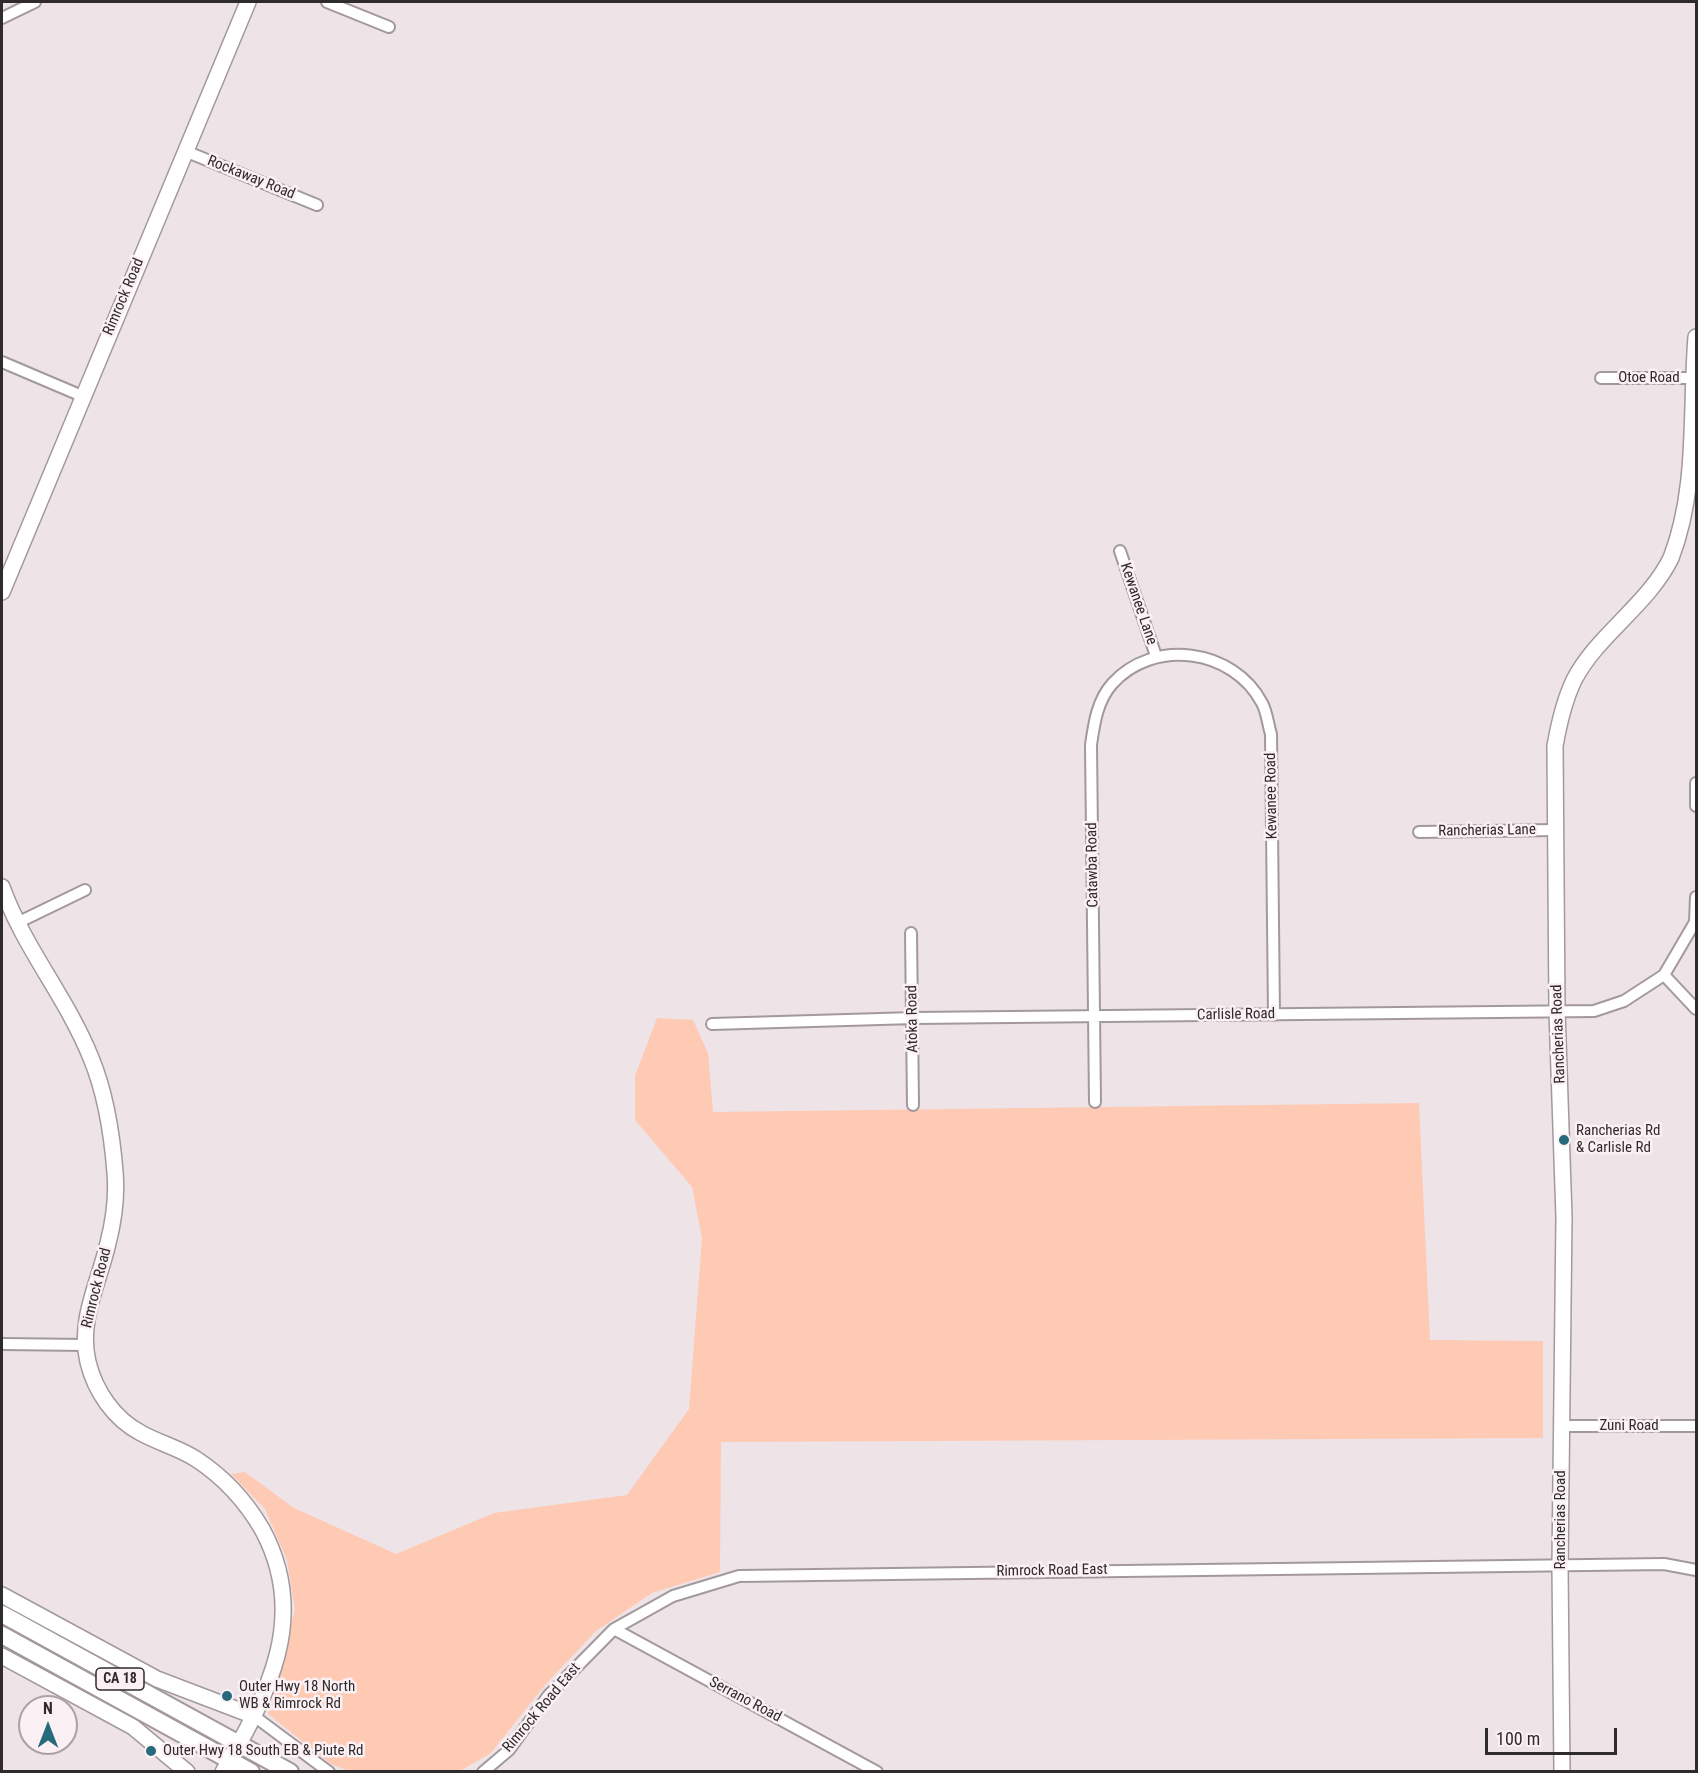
<!DOCTYPE html>
<style>
body{margin:0}
#map{position:relative;width:1698px;height:1773px;overflow:hidden;background:#eee3e7;font-family:"Roboto Condensed",sans-serif}
canvas{display:block}
.frame{position:absolute;inset:0;border:3px solid #2f2b2c;pointer-events:none}
.north{position:absolute;left:18px;top:1695px;width:60px;height:60px;box-sizing:border-box;background:#fbf0f4;border:2px solid #a9a1a4;border-radius:50%;rotate:0deg;font-size:16px;font-weight:700;line-height:24px;text-align:center;color:#2f2b2c}
.north::after{content:'';display:block;margin:auto;width:21px;height:27px;background:#276a7c;clip-path:polygon(50% 0,100% 100%,50% 72%,0 100%)}
.scale{position:absolute;left:1485px;top:1728px;width:132px;height:27px;box-sizing:border-box;border:3px solid #2f2b2c;border-top:0;padding-left:8px;font-size:18px;line-height:21px;white-space:nowrap;color:#2f2b2c;-webkit-text-stroke:4px #fbf0f4;paint-order:stroke}
</style>
<div id="map">
<canvas width="1698" height="1773"></canvas>
<div class="frame"></div>
<div class="north">N</div>
<div class="scale">100 m</div>
</div>
<script>
const ctx = document.querySelector('canvas').getContext('2d');
ctx.lineJoin = 'round';
function fillPath(path, color) { ctx.fillStyle = color; ctx.fill(path, 'evenodd'); }
function stroke(path, color, width, dash) { ctx.strokeStyle = color; ctx.lineWidth = width; ctx.lineCap = dash ? 'butt' : 'round'; ctx.setLineDash(dash || []); ctx.stroke(path); }
function write(font, color, halo, rows, align = 'center') {
  ctx.font = font + ' "Roboto Condensed",sans-serif'; ctx.lineWidth = 5; ctx.setLineDash([]); ctx.textBaseline = 'middle'; ctx.strokeStyle = halo; ctx.fillStyle = color; for (const [text, x, y, turn = 0] of rows) {
    ctx.save(); ctx.translate(x, y); ctx.rotate((+turn || 0) * Math.PI / 180); ctx.textAlign = isNaN(turn) ? turn : align; if (halo) ctx.strokeText(text, 0, 0); ctx.fillText(text, 0, 0); ctx.restore();
  }
}
fillPath(new Path2D(`
 M657,1018L693,1020L708,1053L713,1112L1419,1103L1430,1340L1543,1341V1438L721,1442L720,1572L652,1593L596,1631L545,1685L491,1753L460,1771H349L331,1764L268,1714L295,1610L287,1560L265,1509L231,1474L245,1472L294,1508L396,1554L494,1513L627,1495L689,1409L702,1238L692,1187L635,1120V1076Z`), '#ffcab4');
const street = new Path2D(`
 M327,2L389,27
 M2,18L35,2
 M185,151L317,205
 M2,362L82,396
 M1601,378H1695
 M1120,551L1156,656
 M1696,783V806
 M1419,832L1555,830
 M17,923L85,890
 M911,933L913,1105
 M1664,975L1696,1009
 M712,1024L914,1018L1594,1011L1624,1001L1664,975L1695,922L1696,897
 M1095,1102L1091,745C1094,724 1097,701 1112,684C1153,638 1233,648 1262,703C1267,712 1268,725 1271,734L1274,1015
 M2,1344L85,1345
 M1561,1426H1696
 M614,1629L877,1772
 M254,1716L329,1772
 M483,1772L509,1750L548,1696L614,1629L673,1596L739,1576L1664,1564L1696,1570`);
const secondary = new Path2D(`
 M2,592L248,2
 M2,887C24,948 67,998 91,1058C106,1094 112,1134 115,1172C117,1196 114,1220 108,1243C99,1283 78,1320 88,1362C95,1391 114,1419 141,1433C159,1443 179,1448 196,1459C225,1478 245,1500 262,1529C310,1617 268,1694 223,1772
 M2,1595L157,1679L254,1716
 M2,1656L133,1727L187,1772
 M1562,1772L1560,1566L1564,1217L1557,1011L1555,746C1559,723 1564,701 1574,680C1598,634 1648,605 1671,558C1698,488 1690,412 1696,337`);
const primary = new Path2D(`
 M2,1614L290,1772
 M2,1635L251,1772`);
stroke(street, '#a3999d', 14);
stroke(secondary, '#a3999d', 18);
stroke(primary, '#a3999d', 20);
stroke(street, '#fff', 10);
stroke(secondary, '#fff', 15);
stroke(primary, '#fff', 16);
for (const [x, y, r, color] of [
 [1564,1140,6,"#276a7c"],
 [227,1696,6,"#276a7c"],
 [151,1751,6,"#276a7c"]
]) { const dot = new Path2D(); dot.arc(x, y, r, 0, 2 * Math.PI); ctx.fillStyle = color; ctx.fill(dot); stroke(dot, '#fbf0f4', 2); }
for (const [x, y, w] of [
 [120,1679,48]
]) { const box = new Path2D(); box.roundRect(x - w / 2, y - 11, w, 22, 4.5); ctx.fillStyle = '#fbf0f4'; ctx.fill(box); stroke(box, '#2f2b2c', 1.5); }
write('bold 14px', '#2f2b2c', null, [
 ["CA 18",120,1679]
]);
write('15px', '#2f2b2c', '#fbf0f4', [
 ["Rockaway Road",251,178,22],
 ["Rimrock Road",124,297,-67],
 ["Otoe Road",1649,378],
 ["Kewanee Lane",1138,604,71],
 ["Kewanee Road",1272,796,-91],
 ["Rancherias Lane",1487,831,-1],
 ["Catawba Road",1093,865,-91],
 ["Carlisle Road",1236,1015,-1],
 ["Atoka Road",913,1019,-91],
 ["Rancherias Road",1559,1034,-92],
 ["Rimrock Road",97,1288,-76],
 ["Zuni Road",1629,1426],
 ["Rancherias Road",1561,1520,-90],
 ["Rimrock Road East",1052,1571,-1],
 ["Serrano Road",745,1700,28],
 ["Rimrock Road East",542,1708,-50]
]);
write('15px', '#2f2b2c', '#fbf0f4', [
 ["Rancherias Rd",1576,1131],
 ["& Carlisle Rd",1576,1148],
 ["Outer Hwy 18 North",239,1687],
 ["WB & Rimrock Rd",239,1704],
 ["Outer Hwy 18 South EB & Piute Rd",163,1751]
], 'left');
</script>
